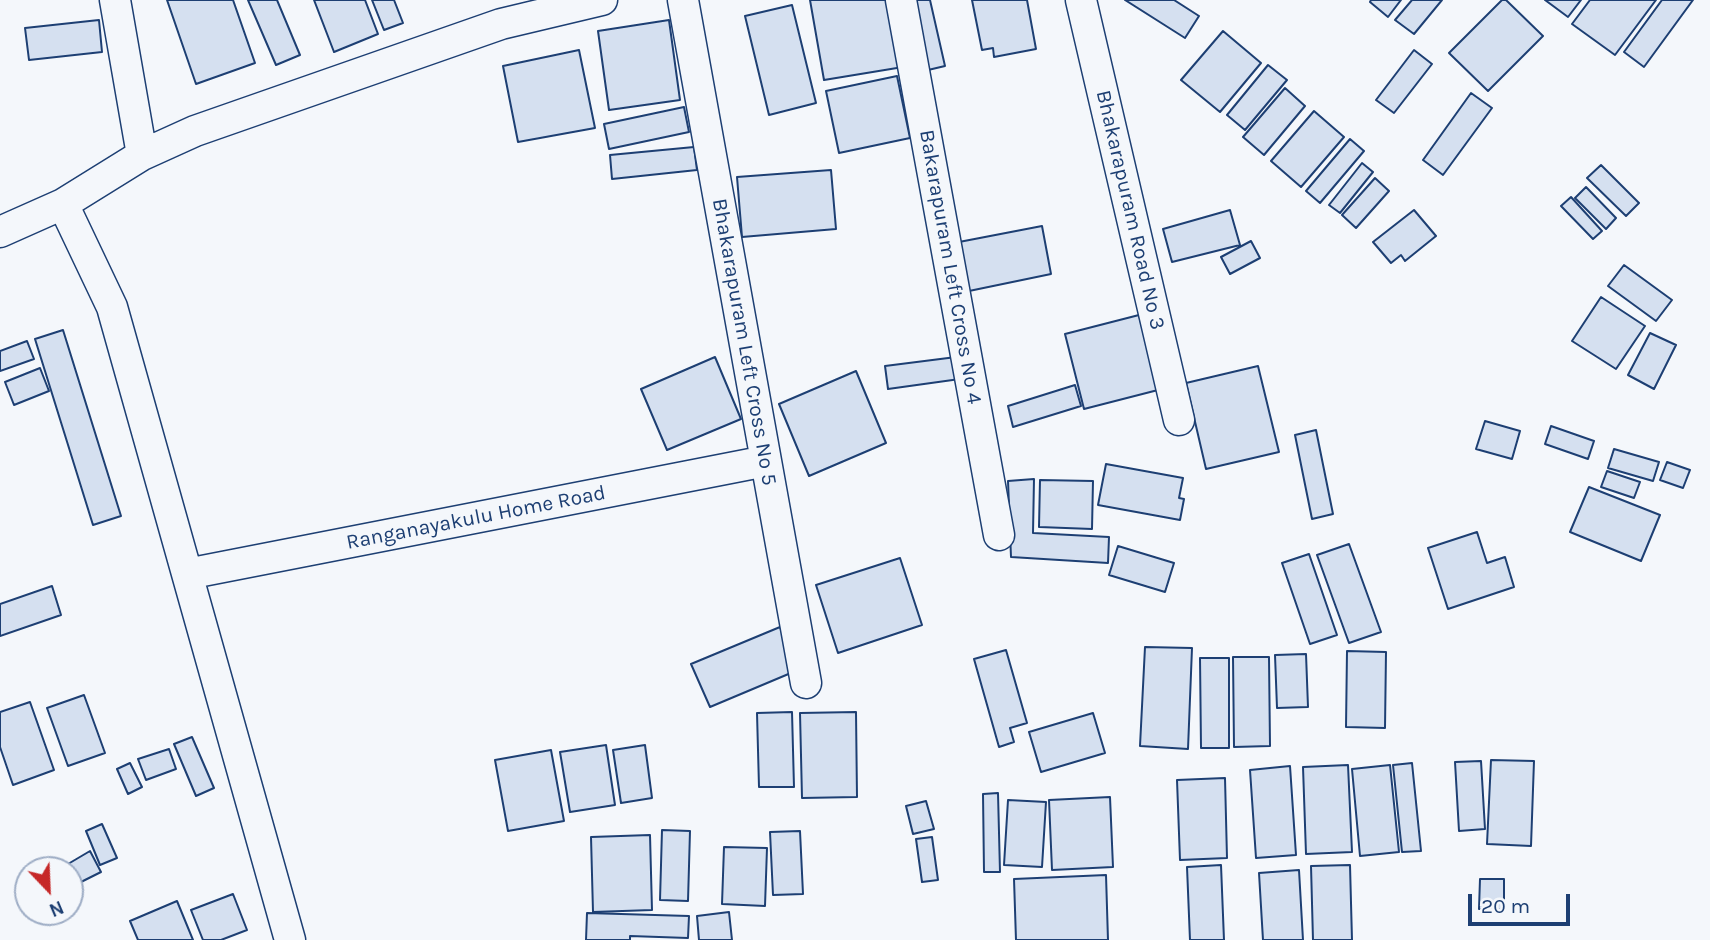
<!DOCTYPE html>
<style>
body{margin:0}
#map{position:relative;width:1710px;height:940px;overflow:hidden;background:#f4f7fb;font-family:Karla,sans-serif}
canvas{display:block}
.north{position:absolute;left:14px;top:856px;width:70px;height:70px;box-sizing:border-box;background:#f4f7fb;border:2px solid #9eadc5;border-radius:50%;rotate:157deg;font-size:19px;font-weight:700;line-height:28px;text-align:center;color:#1d3f73}
.north::after{content:'';display:block;margin:auto;width:24px;height:32px;background:#c62828;clip-path:polygon(50% 0,100% 100%,50% 72%,0 100%)}
.scale{position:absolute;left:1468px;top:894px;width:102px;height:32px;box-sizing:border-box;border:4px solid #1d3f73;border-top:0;padding-left:9px;font-size:21px;line-height:24px;white-space:nowrap;color:#1d3f73;-webkit-text-stroke:5px #f4f7fb;paint-order:stroke}
</style>
<div id="map">
<canvas width="1710" height="940"></canvas>
<div class="north">N</div>
<div class="scale">20 m</div>
</div>
<script>
const ctx = document.querySelector('canvas').getContext('2d');
ctx.lineJoin = 'round';
function fillPath(path, color) { ctx.fillStyle = color; ctx.fill(path, 'evenodd'); }
function stroke(path, color, width, dash) { ctx.strokeStyle = color; ctx.lineWidth = width; ctx.lineCap = dash ? 'butt' : 'round'; ctx.setLineDash(dash || []); ctx.stroke(path); }
function write(font, color, halo, rows, align = 'center') {
  ctx.font = font + ' Karla,sans-serif'; ctx.lineWidth = 5; ctx.setLineDash([]); ctx.textBaseline = 'middle'; ctx.strokeStyle = halo; ctx.fillStyle = color; for (const [text, x, y, turn = 0] of rows) {
    ctx.save(); ctx.translate(x, y); ctx.rotate((+turn || 0) * Math.PI / 180); ctx.textAlign = isNaN(turn) ? turn : align; if (halo) ctx.strokeText(text, 0, 0); ctx.fillText(text, 0, 0); ctx.restore();
  }
}
const building = new Path2D(`
 M167,0H233L255,63L196,84Z
 M248,0H277L300,55L276,65Z
 M314,0H365L378,34L334,52Z
 M372,0H394L403,23L384,30Z
 M810,0H891L903,67L824,80Z
 M912,0H930L945,66L928,70Z
 M972,0H1027L1036,49L994,57L993,48L982,50Z
 M1125,0H1174L1199,16L1185,38Z
 M1371,0H1401L1388,17L1370,2Z
 M1412,0H1442L1414,34L1395,20Z
 M1502,0H1506L1543,36L1488,91L1449,53Z
 M1545,0H1581L1568,17Z
 M1590,0H1656L1615,55L1572,24Z
 M1662,0H1693L1644,67L1624,52Z
 M792,5L816,103L769,115L745,16Z
 M99,20L102,52L29,60L25,28Z
 M669,20L680,100L609,110L598,31Z
 M1223,31L1261,63L1220,112L1181,80Z
 M579,50L595,128L518,142L503,66Z
 M1414,50L1432,64L1394,113L1376,100Z
 M1268,65L1287,80L1245,130L1227,115Z
 M897,76L910,138L839,153L826,91Z
 M1285,88L1305,106L1264,155L1243,137Z
 M1471,93L1492,108L1443,175L1423,160Z
 M684,107L689,132L609,149L604,124Z
 M1314,111L1344,137L1301,187L1271,161Z
 M1350,139L1364,151L1320,203L1306,191Z
 M694,147L697,170L612,179L610,155Z
 M1362,163L1373,172L1340,213L1329,205Z
 M1601,165L1639,203L1626,216L1587,178Z
 M831,170L836,229L742,237L737,177Z
 M1375,178L1389,191L1356,228L1342,215Z
 M1586,187L1616,218L1606,229L1575,198Z
 M1571,197L1602,231L1593,239L1561,206Z
 M1230,210L1240,245L1172,262L1163,229Z
 M1414,210L1436,236L1405,261L1401,255L1391,263L1373,242Z
 M1042,226L1051,274L969,291L959,242Z
 M1251,241L1260,258L1230,274L1221,257Z
 M1624,265L1672,300L1656,321L1608,286Z
 M1601,297L1645,326L1616,369L1572,341Z
 M1139,315L1158,390L1084,409L1065,334Z
 M63,330L121,516L93,525L35,339Z
 M1650,333L1676,345L1654,389L1628,375Z
 M27,341L34,359L0,371V351Z
 M964,356L967,378L888,389L885,366Z
 M715,357L741,419L667,450L641,389Z
 M1258,366L1279,452L1206,469L1186,383Z
 M40,368L49,391L14,405L5,382Z
 M856,371L886,443L809,476L779,404Z
 M1075,385L1081,406L1013,427L1008,406Z
 M1485,421L1520,431L1512,459L1476,449Z
 M1551,426L1594,441L1588,459L1545,444Z
 M1316,430L1333,514L1312,519L1295,435Z
 M1614,449L1659,462L1653,481L1608,468Z
 M1667,462L1690,470L1683,488L1660,480Z
 M1106,464L1183,478L1179,498L1184,499L1180,520L1098,505Z
 M1607,471L1640,482L1634,498L1601,487Z
 M1034,479L1033,533L1109,537L1108,563L1011,557L1008,481Z
 M1040,480L1093,481L1092,529L1039,527Z
 M1589,487L1660,515L1641,561L1570,532Z
 M1477,532L1487,563L1505,557L1514,587L1448,609L1428,548Z
 M1349,544L1381,632L1349,643L1317,555Z
 M1118,546L1174,563L1165,592L1109,575Z
 M1309,554L1337,635L1310,644L1282,563Z
 M900,558L922,625L838,653L816,585Z
 M52,586L61,615L0,636V604Z
 M780,627L798,670L710,707L691,664Z
 M1145,647L1192,648L1188,749L1140,746Z
 M1006,650L1027,723L1010,728L1014,742L999,747L974,659Z
 M1347,651L1386,652L1385,728L1346,727Z
 M1306,654L1308,707L1277,708L1275,655Z
 M1233,657H1269L1270,746L1234,747Z
 M1200,658H1229V748H1201Z
 M84,695L105,753L68,766L47,708Z
 M30,702L54,770L13,785L0,747V712Z
 M792,712L794,787H759L757,713Z
 M856,712L857,797L802,798L800,713Z
 M1093,713L1105,753L1041,772L1029,732Z
 M192,737L214,788L196,796L174,744Z
 M606,745L615,805L570,812L560,752Z
 M645,745L652,798L621,803L613,750Z
 M169,749L176,769L146,780L138,759Z
 M551,750L564,821L508,831L495,760Z
 M1491,760L1534,761L1531,846L1487,844Z
 M1481,761L1485,829L1459,831L1455,762Z
 M130,763L142,787L128,794L117,769Z
 M1412,763L1421,851L1402,852L1393,765Z
 M1348,765L1352,852L1306,854L1303,767Z
 M1390,765L1399,852L1360,856L1352,769Z
 M1290,766L1296,855L1256,858L1250,770Z
 M1225,778L1227,858L1180,860L1177,780Z
 M998,793L1000,872H984L983,794Z
 M1110,797L1113,867L1052,870L1049,800Z
 M1008,800L1046,802L1042,867L1004,865Z
 M926,801L934,829L913,834L906,806Z
 M102,824L117,858L100,865L86,831Z
 M662,830L690,831L688,901L660,900Z
 M800,831L803,894L773,895L770,832Z
 M650,835L652,910L593,912L591,837Z
 M932,837L938,880L922,882L916,839Z
 M724,847L767,848L765,906L722,904Z
 M90,851L101,872L79,883L68,864Z
 M1221,865L1224,940H1190L1187,867Z
 M1350,865L1352,940H1313L1311,866Z
 M1299,870L1303,940H1263L1259,873Z
 M1106,875L1108,940H1016L1014,879Z
 M1480,879H1504V910L1479,909Z
 M233,894L247,930L221,940H203L191,910Z
 M177,901L193,940H138L130,921Z
 M729,912L732,940H699L697,916Z
 M587,913L689,916L688,938L630,936V940H586Z`);
fillPath(building, '#d5e0f0');
stroke(building, '#1d3f73', 2);
const street = new Path2D(`
 M115,0L142,155
 M683,0L806,683
 M901,0L999,535
 M1081,0L1179,420
 M63,204L112,307L290,940
 M0,232L63,204L142,155L195,131L501,24L602,0
 M187,574L766,461`);
stroke(street, '#1d3f73', 33);
stroke(street, '#f4f7fb', 30);
write('21px', '#1d3f73', '#f4f7fb', [
 ["Bhakarapuram Road No 3",1130,210,77],
 ["Bakarapuram Left Cross No 4",950,267,80],
 ["Bhakarapuram Left Cross No 5",744,342,80],
 ["Ranganayakulu Home Road",476,518,-11]
]);
</script>
